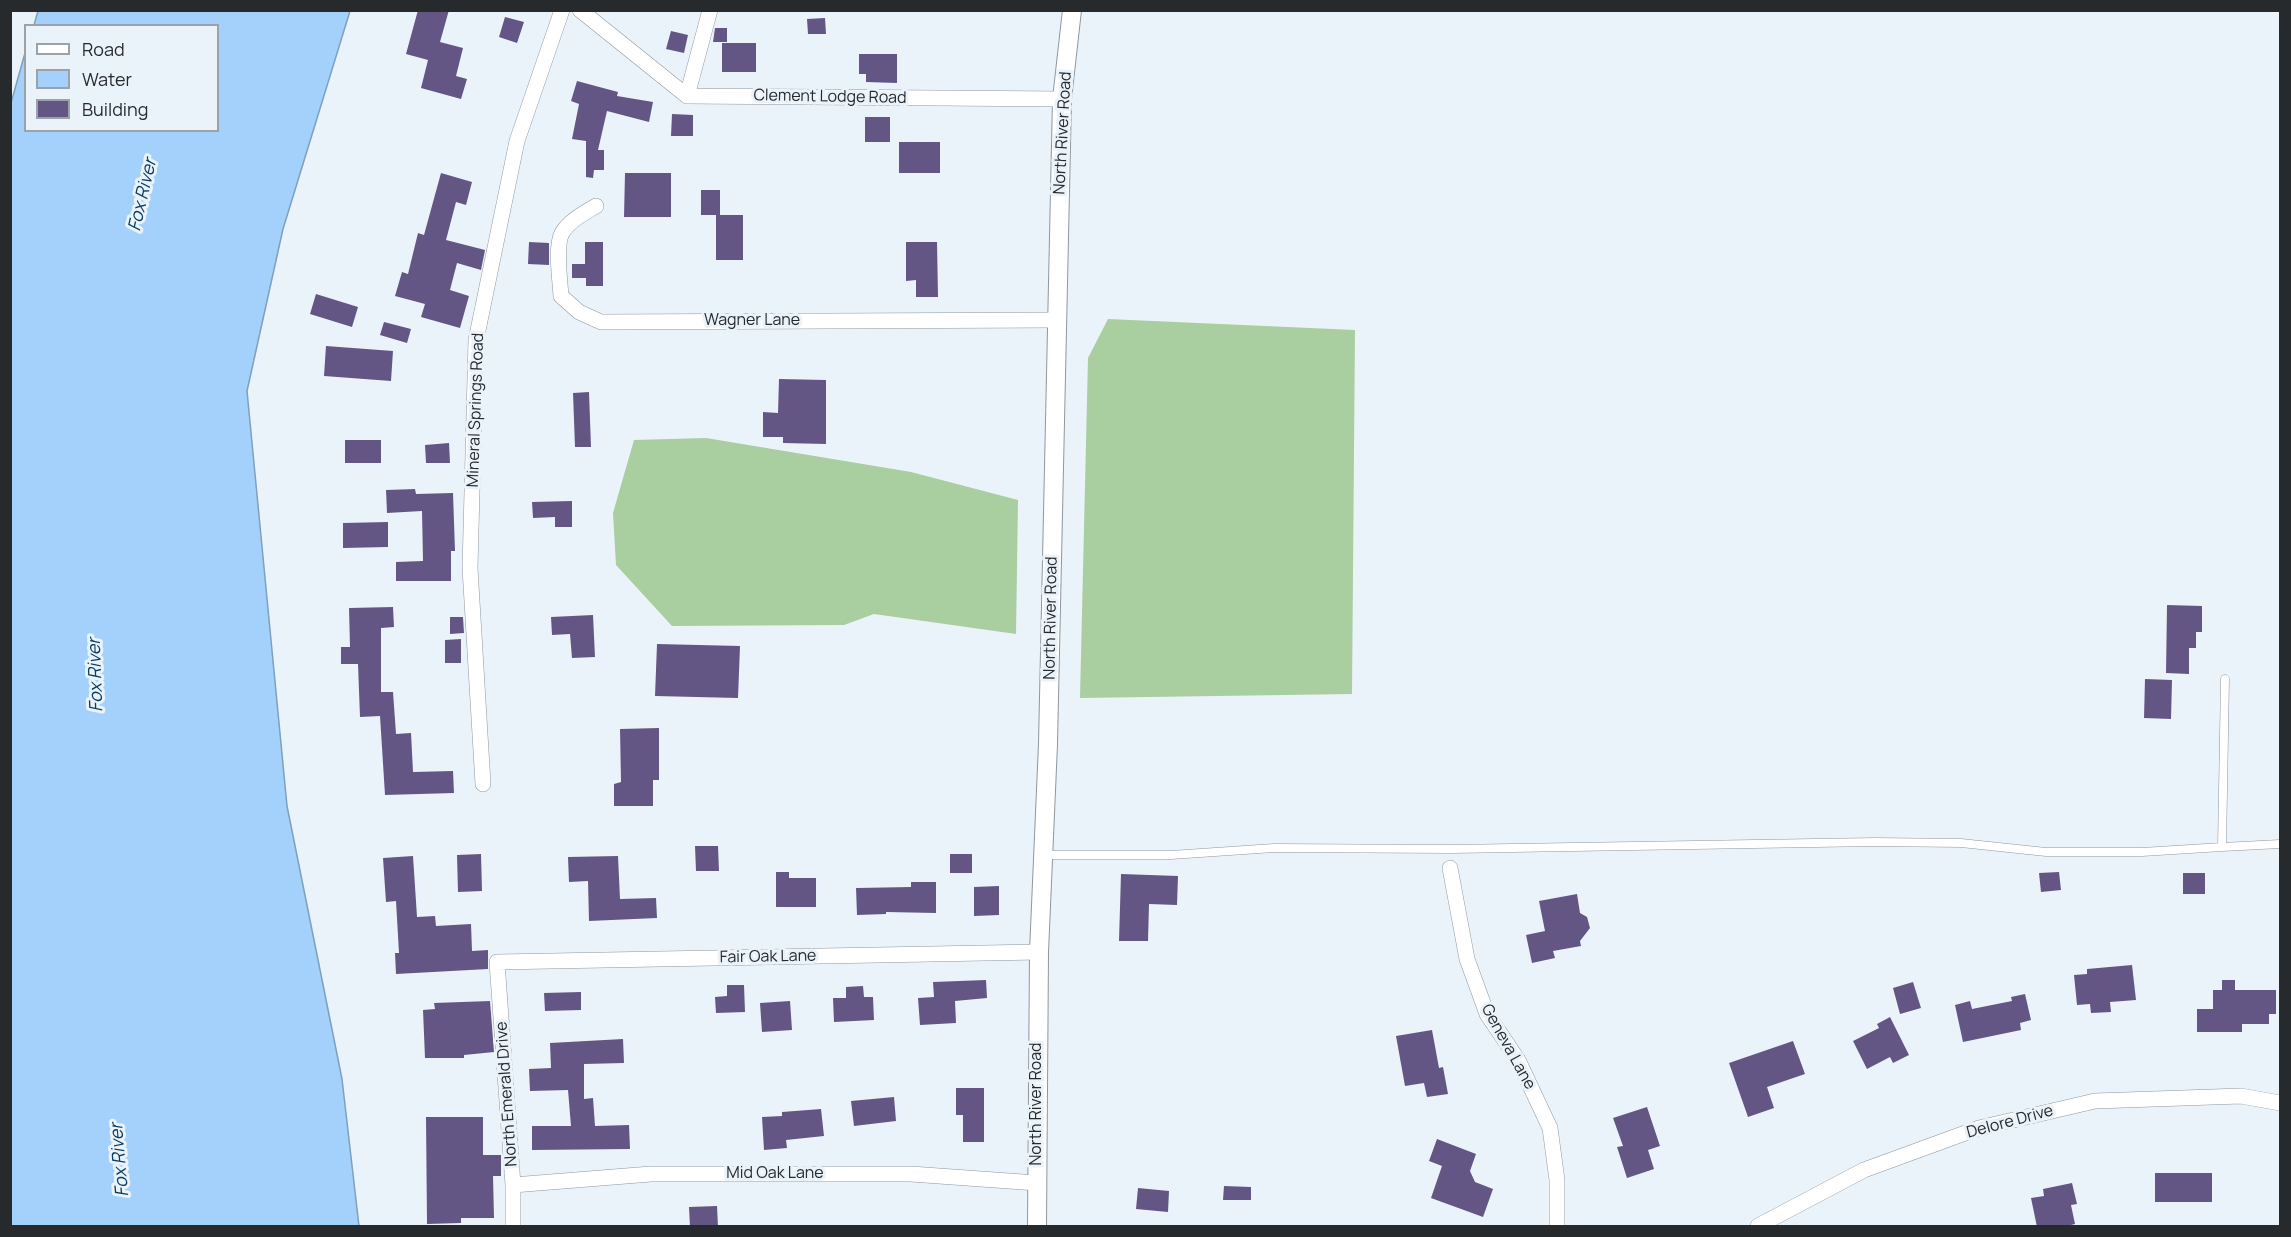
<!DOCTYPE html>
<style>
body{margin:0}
#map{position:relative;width:2291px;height:1237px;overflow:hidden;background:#eaf3fa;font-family:Manrope,sans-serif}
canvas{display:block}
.frame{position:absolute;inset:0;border:12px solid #272a2d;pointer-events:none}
.legend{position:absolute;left:24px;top:24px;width:195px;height:108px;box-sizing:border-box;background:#eaf3fa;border:2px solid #9ca3a8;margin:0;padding:8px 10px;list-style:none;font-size:18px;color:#272a2d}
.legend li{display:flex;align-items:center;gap:12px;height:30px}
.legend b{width:30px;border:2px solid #9ca3a8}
</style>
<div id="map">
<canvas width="2291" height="1237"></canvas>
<div class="frame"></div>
<ul class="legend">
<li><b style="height:8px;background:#fff"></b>Road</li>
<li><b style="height:16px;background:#a4d1fb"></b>Water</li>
<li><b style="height:16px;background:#635685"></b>Building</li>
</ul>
</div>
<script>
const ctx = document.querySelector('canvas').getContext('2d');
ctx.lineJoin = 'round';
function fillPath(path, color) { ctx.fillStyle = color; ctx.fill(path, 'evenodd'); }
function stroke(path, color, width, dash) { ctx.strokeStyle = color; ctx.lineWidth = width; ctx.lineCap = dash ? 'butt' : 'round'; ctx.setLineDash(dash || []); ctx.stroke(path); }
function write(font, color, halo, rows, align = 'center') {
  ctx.font = font + ' Manrope,sans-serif'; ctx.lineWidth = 6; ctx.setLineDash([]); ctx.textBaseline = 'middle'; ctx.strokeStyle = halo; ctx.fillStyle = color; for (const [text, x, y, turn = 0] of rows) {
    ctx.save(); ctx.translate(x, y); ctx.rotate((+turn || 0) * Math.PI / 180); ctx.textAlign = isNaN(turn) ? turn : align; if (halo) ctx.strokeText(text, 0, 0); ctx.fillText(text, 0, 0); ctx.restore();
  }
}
fillPath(new Path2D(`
 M1108,319L1355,330L1352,694L1080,698L1088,358Z
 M706,438L911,472L1018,500L1016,634L874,614L844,625L672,626L616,565L613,513L634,440Z`), '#a9ce9f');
const water = new Path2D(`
 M38,11H350L283,229L247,391L287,806L342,1079L359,1226H11V103L25,53L26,130H218V26L34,25Z`);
fillPath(water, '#a4d1fb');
stroke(water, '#7e9fbd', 1.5);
fillPath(new Path2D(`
 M418,10H449L440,42L463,48L456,76L467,79L461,99L421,88L428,60L406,54Z
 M505,17L524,22L517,43L499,37Z
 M825,18L826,34H808L807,19Z
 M715,28H727V42H713Z
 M671,31L688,35L684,53L666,49Z
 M722,43H756V72H722Z
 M859,54H897V83L866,82V74H859Z
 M577,81L618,92L617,96L653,102L649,122L607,111L598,150H604V170H594L593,178L586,177V141L572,139L579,104L571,101Z
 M672,114L693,115V136H671Z
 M865,117H890V142H865Z
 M899,142H940V173H899Z
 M441,173L472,182L466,205L456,202L446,240L485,250L481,270L457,263L450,290L469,296L460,328L421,317L425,304L395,296L402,272L408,274L418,233L424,235Z
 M625,173H671V217H624Z
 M701,190H720V215H743V260H716V215H701Z
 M529,242L549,243V265L528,264Z
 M585,242H603V286H586V278H572V264H585Z
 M906,242H937L938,297H916V280L906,281Z
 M316,294L358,307L352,327L310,314Z
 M384,322L411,329L407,343L380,335Z
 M326,346L393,351L391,381L324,376Z
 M779,379L826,380V444L783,443V437H763V412L778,413Z
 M589,392L591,447H575L573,393Z
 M345,440H381V463H345Z
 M449,443L450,463H426L425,445Z
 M415,489L416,494L453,493L455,551H451V581H396V562L423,561L422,511L387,513L386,490Z
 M572,501V527H555V517L533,518L532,502Z
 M388,522V547L343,548V523Z
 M2167,605L2202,606V632H2196V648H2189V674L2166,673Z
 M393,607L394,627L381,628V692H393L396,734L411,733L413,772L453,771L454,793L385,795L380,716L360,717L358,664H341V647H350L349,608Z
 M593,615L595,657L572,658L570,634L552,635L551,617Z
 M450,617H463L464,633L450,634Z
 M461,639V663H445V640Z
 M657,644L740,646L738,698L655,696Z
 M2145,679L2172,680L2171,719L2144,718Z
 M659,728V780H653V806H614V784L621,782L620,729Z
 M695,846H718L719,871H696Z
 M481,854L482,891L458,892L457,855Z
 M950,854H972V873H950Z
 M413,856L417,917L435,916L436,926L471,924L472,951L488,950V969L396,974L395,953H399L396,901L386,902L383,858Z
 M618,856L620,899L656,898L657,918L589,921L588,881L569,882L568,857Z
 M776,872H789V878H816V907H776Z
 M2059,872L2061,890L2041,892L2039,873Z
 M2183,873H2205V894H2183Z
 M1121,874L1178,876L1177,905L1149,904L1148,941H1119Z
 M911,882H936V913L886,912V914L857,915L856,888L911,887Z
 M999,886V915L974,916V887Z
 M1577,894L1580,913L1587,917L1590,928L1580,941L1581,946L1553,951L1555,958L1532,963L1526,935L1545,931L1539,901Z
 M2132,965L2136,1000L2110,1002L2111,1012L2091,1013L2090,1004L2077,1005L2074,975L2087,974V969Z
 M986,980L987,998L955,1001L956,1023L920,1025L918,998L934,997L933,982Z
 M2222,980H2235V990H2276V1014H2269V1024H2242V1032H2197V1009H2213V990H2222Z
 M1913,982L1921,1008L1900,1014L1893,988Z
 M727,985H744L745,1012L716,1013L715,997L727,996Z
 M863,986L864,997H873L874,1020L834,1022L833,998H846V987Z
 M581,992V1010L545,1011L544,993Z
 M2025,994L2031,1020L2020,1023L2021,1030L1963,1042L1955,1005L1970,1001L1972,1009L2012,1001L2011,997Z
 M490,1001L494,1052L464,1055V1058H425L423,1010L435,1009L434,1003Z
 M790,1001L792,1030L762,1032L760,1003Z
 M1890,1017L1909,1055L1893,1063L1890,1057L1867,1069L1853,1041L1879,1028L1877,1024Z
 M1432,1030L1439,1068L1443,1067L1448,1094L1427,1097L1424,1083L1405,1086L1396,1036Z
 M623,1039L624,1063L584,1064V1099L593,1098L595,1126L629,1125L630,1149L532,1150V1126H571L568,1090L530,1091L529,1069L551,1068L550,1043Z
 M1793,1041L1805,1074L1767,1087L1774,1108L1748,1117L1729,1063Z
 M956,1088H984V1142H963V1115H956Z
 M894,1097L896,1121L854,1126L851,1101Z
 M1647,1107L1660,1146L1648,1150L1654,1169L1627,1178L1617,1147L1623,1146L1613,1118Z
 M821,1109L824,1136L786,1140L787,1148L764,1150L762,1117L782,1116V1112Z
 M426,1117H483V1155H501V1176H493L494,1218H461V1223L427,1224Z
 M1437,1139L1476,1154L1470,1171L1475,1182L1493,1189L1483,1217L1431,1198L1442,1166L1429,1161Z
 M2155,1173H2212V1202H2155Z
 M2072,1183L2077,1204L2071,1205L2075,1224L2063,1227H2037L2031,1198L2044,1196L2043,1189Z
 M1224,1186L1251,1187V1200H1223Z
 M1138,1188L1169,1191L1168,1212L1136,1209Z
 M717,1206L718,1227H690L689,1207Z`), '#635685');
const service = new Path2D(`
 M2222,847L2280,844
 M1045,855H1171L1274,848L1452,849L1875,842L1961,843L2046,852H2142L2222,847L2225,679`);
const minor = new Path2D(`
 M580,10L687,96
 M687,96L1062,99
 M687,96L710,10
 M596,206C584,213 569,221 562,233C555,246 560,280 561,296L579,312L601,322L1057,320
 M483,784L470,568L476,340L517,141L562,10
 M1450,868L1467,959L1487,1014L1518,1060L1550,1128L1557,1180V1226
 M513,1185L651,1174H911L1037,1183
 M513,1226V1185L497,962L1039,952
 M1758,1226L1864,1170L1979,1128L2095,1101L2241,1096L2280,1103`);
const tertiary = new Path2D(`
 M1037,1226L1039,952L1048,744L1062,99L1072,10`);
stroke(service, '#8f979e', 9);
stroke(minor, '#8f979e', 16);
stroke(tertiary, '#8f979e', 20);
stroke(service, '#fff', 8);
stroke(minor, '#fff', 15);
stroke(tertiary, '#fff', 18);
write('16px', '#272a2d', '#eaf3fa', [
 ["Clement Lodge Road",830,97,1],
 ["North River Road",1063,133,-87],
 ["Wagner Lane",752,321],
 ["Mineral Springs Road",476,410,-88],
 ["North River Road",1051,618,-89],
 ["Fair Oak Lane",768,957,-1],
 ["Geneva Lane",1508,1047,61],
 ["North Emerald Drive",507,1094,-94],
 ["North River Road",1037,1104,-90],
 ["Delore Drive",2010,1122,-15],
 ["Mid Oak Lane",775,1174]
]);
write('italic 18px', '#0a3d64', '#eaf3fa', [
 ["Fox River",143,195,-77],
 ["Fox River",96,675,-92],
 ["Fox River",120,1160,-95]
]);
</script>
